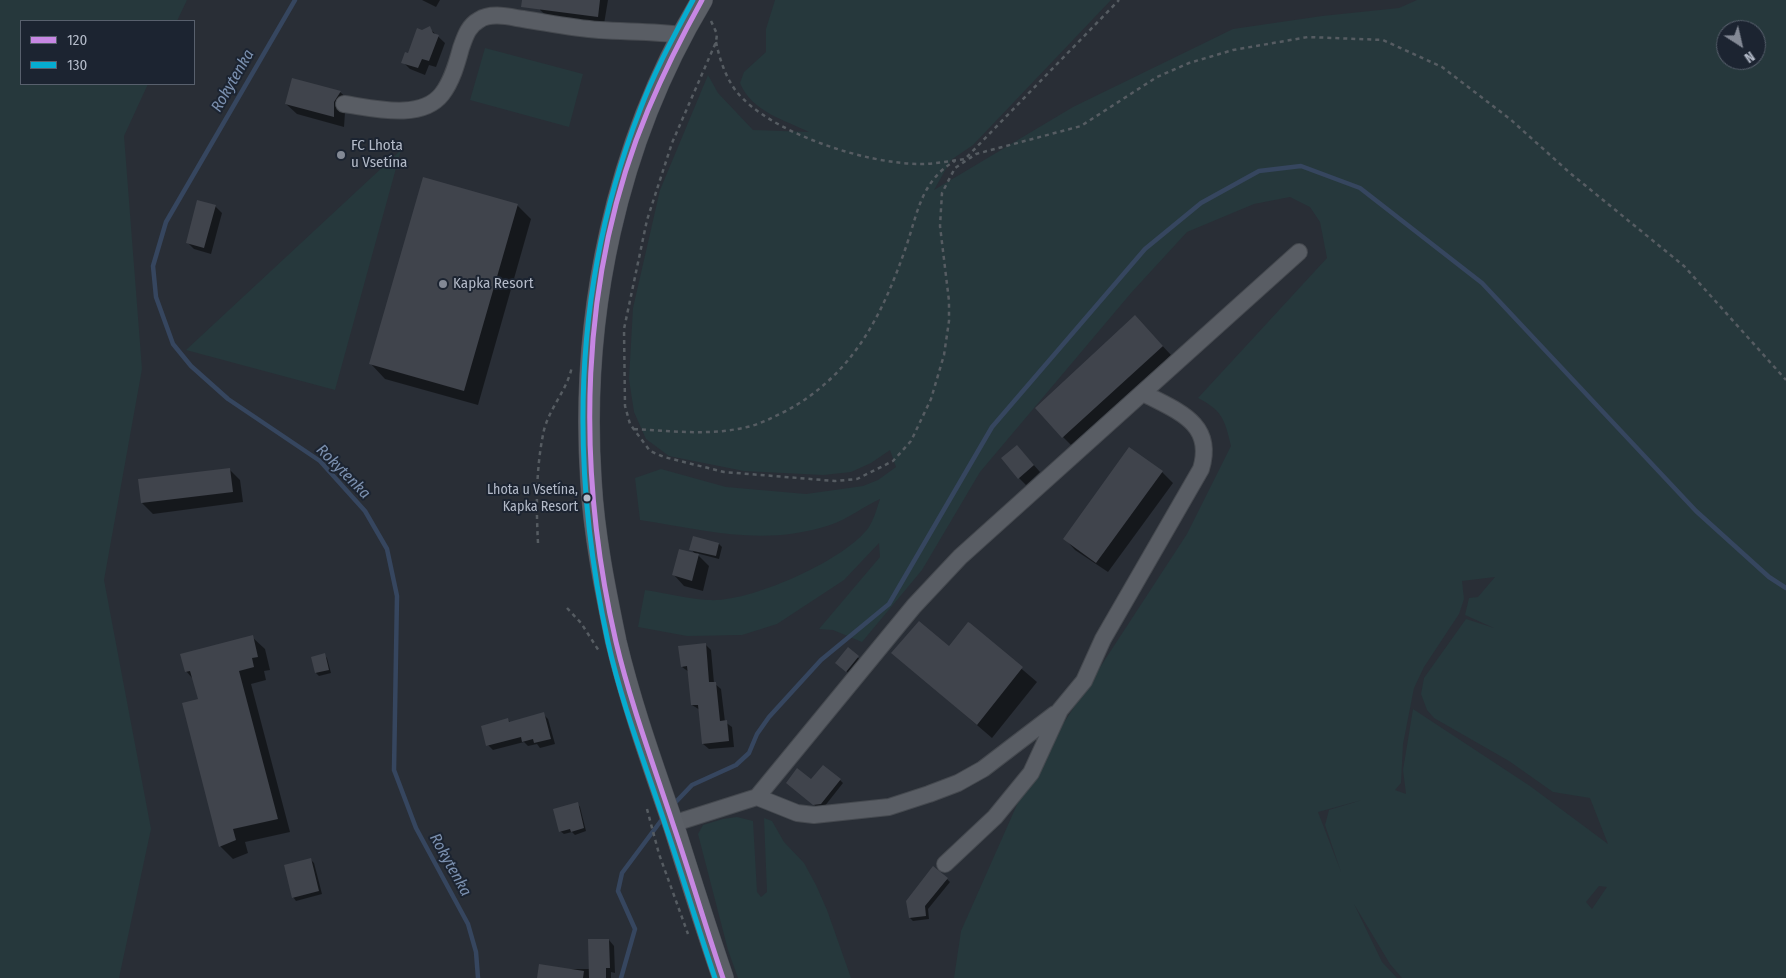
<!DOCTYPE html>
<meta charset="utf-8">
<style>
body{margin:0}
#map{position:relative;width:1786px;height:978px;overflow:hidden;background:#292e36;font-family:"Fira Sans Condensed",sans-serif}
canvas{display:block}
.legend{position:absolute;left:20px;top:20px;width:175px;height:65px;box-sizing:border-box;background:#1c2431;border:1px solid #58606d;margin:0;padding:6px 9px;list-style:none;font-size:15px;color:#b3bac8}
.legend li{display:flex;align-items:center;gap:10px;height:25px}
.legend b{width:25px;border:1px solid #58606d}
.north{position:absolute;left:1716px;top:20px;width:50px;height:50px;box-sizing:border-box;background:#1c2431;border:1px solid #58606d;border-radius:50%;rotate:145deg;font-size:14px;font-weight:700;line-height:20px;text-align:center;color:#b3bac8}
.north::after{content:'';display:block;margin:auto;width:18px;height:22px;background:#838995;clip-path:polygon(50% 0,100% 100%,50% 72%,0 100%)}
</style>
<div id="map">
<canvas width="1786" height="978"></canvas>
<ul class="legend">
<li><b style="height:6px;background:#c787e3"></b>120</li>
<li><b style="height:6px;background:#06acd0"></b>130</li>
</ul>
<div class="north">N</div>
</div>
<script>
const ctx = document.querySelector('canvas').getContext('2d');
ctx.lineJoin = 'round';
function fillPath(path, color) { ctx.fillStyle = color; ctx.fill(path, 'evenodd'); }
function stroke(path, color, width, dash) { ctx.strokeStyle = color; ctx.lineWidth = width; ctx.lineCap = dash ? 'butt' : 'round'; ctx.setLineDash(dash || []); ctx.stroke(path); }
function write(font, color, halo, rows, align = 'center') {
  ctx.font = font + ' "Fira Sans Condensed",sans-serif'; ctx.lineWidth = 4; ctx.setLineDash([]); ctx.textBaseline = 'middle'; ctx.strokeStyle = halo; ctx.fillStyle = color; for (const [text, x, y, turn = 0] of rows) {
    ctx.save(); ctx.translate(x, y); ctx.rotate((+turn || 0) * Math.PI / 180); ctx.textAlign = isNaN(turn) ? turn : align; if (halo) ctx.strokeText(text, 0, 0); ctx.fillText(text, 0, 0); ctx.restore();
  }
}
fillPath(new Path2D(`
 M0,0H187L177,21H21V84H148L124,136L142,369L104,580L151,829L119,978H0Z
 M775,0H1111L973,145L951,160L934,190L1073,107L1233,29L1322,16L1399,8L1417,0H1786V978H1402L1390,964L1354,904L1382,962L1397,978H954L961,931L1031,773L1187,534L1231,446C1225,420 1222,410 1198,398L1327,258L1320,222L1310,207L1290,197L1254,204L1187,232L1131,293L980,472L922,570L862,642L833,630L819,629L880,557L879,543L844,580L777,624L742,635L687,636L638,627L645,590C666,593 688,599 709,600C749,603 846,560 869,527C874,519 877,508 880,499C864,506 848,519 830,525C763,547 706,530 640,520L635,478L661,469L726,487L806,494L863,486L878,480L896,467L890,450L871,463L851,472L823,475L744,471L669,456L646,439L634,412L629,379L633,308L660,190L708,75L718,93L753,130L809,132C785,120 752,112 740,83L744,72L766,52V29ZM1726,30H1756V60H1726ZM1495,577L1478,597L1469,598L1465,615L1494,628L1466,619L1424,678L1421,694L1427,710L1434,718L1509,761L1553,792L1590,798L1608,844L1530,786L1413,709L1403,770L1406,794L1395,790L1401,783L1403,744L1414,688L1424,667L1459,614L1464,599L1462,581ZM1362,800L1329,810L1325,825L1341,872L1318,812ZM1599,886L1607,887L1592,909L1586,902Z
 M485,48L583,74L569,127L470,100Z
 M401,150L335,390L186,350Z
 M737,817L753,821L757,892L761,897L767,892L764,818L772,821L784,842L804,863L816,885L827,910L851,978H738L728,950L698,834L703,825L723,819Z`), '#26383c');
fillPath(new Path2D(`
 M422,0H440L436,7Z
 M542,0H608L604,24L547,16L540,10Z
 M429,28L445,43L436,67L429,65L425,75L410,69L403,62Z
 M340,92L351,102L345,113L344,127L297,114L286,104Z
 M517,205L531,219L478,405L385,379L371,364Z
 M215,206L222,213L211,254L194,249L187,242Z
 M1143,325L1171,355L1071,445L1063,437Z
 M1017,446L1040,472L1026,485L1019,478Z
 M229,469L240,480L243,502L153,514L142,503Z
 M1162,472L1173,483L1108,572L1075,550L1065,539Z
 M719,544L722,547L719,559L696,553L709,566L703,591L684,586L674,575L696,555L691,549Z
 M969,624L1037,682L992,738L893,653L949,648Z
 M252,637L265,649L270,670L264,671L266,680L251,684L290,832L245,842L248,853L233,859L220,846L200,699L193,679L186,671Z
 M705,644L711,650L714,683L721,689L725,722L732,727L734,747L709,749L703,744L700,710L692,705L689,672L682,667Z
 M848,649L865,664L854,678L837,663Z
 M324,655L327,658L331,673L319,676L316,673Z
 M543,714L548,719L555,744L540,748L537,744L528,746L524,742L493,750L488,745L508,720L511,723Z
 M840,780L843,783L824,807L818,808L790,785L811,781Z
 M577,803L580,807L586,831L575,835L572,832L564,834L560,831Z
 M311,860L314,863L322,894L296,901L293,897Z
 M947,879L950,882L928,909L929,919L913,921L910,918Z
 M609,940L614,946L615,973L611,972V978H538L565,969H590Z`), '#0007');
stroke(new Path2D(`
 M295,0L166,222L153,266L156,297L173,344L191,366L228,399L320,461L365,511L387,549L397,596L394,770L416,828L468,924L476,952L478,978
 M672,806L692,785L736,765L749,753L757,734L769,717L821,660L889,604L992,427L1145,249L1201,203L1259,171L1301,166L1360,188L1482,283L1696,511L1769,577L1786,588
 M621,978L635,929L618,891L622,873L663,818`), '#36465f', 4.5);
fillPath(new Path2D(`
 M522,0H600L598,17L521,7Z
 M430,26L433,33L439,35L429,61L422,59L418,68L401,63L405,52L408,53L417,28L422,30Z
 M292,78L341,91L334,102V117L285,104Z
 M423,177L518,204L464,391L369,364Z
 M197,200L216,205L204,248L186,243Z
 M1135,315L1163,346L1062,438L1035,408Z
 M1017,445L1034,465L1018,479L1001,458Z
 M1129,447L1163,471L1096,563L1063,539Z
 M230,468L233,492L141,503L138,479Z
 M693,536L719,543L716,556L689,550Z
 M679,549L699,554L692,581L672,575Z
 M919,621L949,646L968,622L970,623L1023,667L977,725L891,653Z
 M253,635L258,657L252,658L254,667L239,671L278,819L233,829L236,840L219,847L182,703L198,699L190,671L185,672L180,654Z
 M706,643L709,682H716L720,721L727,720L729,741L702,744L698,705H691L687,666L681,667L678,646Z
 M848,647L859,656L846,672L835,663Z
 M325,653L329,670L315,673L311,657Z
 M544,712L551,739L534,743L533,739L522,742L521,737L486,746L481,726L508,718L509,722Z
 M823,765L841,779L821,804L813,805L786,783L797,768L811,779Z
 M578,802L584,828L571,832L570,829L559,832L553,809Z
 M311,858L319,891L292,898L284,865Z
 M933,866L948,878L925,906L926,916L909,918L906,901Z
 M588,939H609L610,968H606V978H589Z
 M539,964L584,971L583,978H537Z`), '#40444c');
const minor = new Path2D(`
 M344,104C373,108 421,121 442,94C452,81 457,63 461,48C465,37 468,26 479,20C491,12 510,17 523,19C549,23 573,28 599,30C627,32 654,31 682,35
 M757,797L797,813L814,815L889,807L929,794L958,783L983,769L1055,714
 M672,824L757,797L914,606L960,557L1299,252
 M945,864L995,817L1031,773L1060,710L1084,681L1103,639L1201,469C1215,423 1177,411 1143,393`);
const major = new Path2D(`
 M702,0C616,143 580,315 591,481C594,535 605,589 616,642C631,705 653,766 674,827C690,878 706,928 723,978`);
stroke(minor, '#45494f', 18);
stroke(major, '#474b53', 22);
stroke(new Path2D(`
 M711,21L717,34L716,42L672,143L647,220L624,329L625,406L630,424L650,451L664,457L724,472L835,481L857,479L893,461L911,441L931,399L944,355L949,321V301L940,226L941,209L942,193L955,168L976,154L1081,126L1157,77L1189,63L1233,50L1308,37L1383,40L1442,67L1510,119L1570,173L1684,266L1786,380
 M716,42C720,60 725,76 736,91C769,133 867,164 920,164C935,164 950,161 965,159L1119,0
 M634,429C671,431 710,436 747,427C761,424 773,417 786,411C854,374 883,314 907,244C918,211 922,180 955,161
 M538,543C536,506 536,466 544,430C550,407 568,389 572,366
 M567,608L581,623L599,651
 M647,809L659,854L688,934`), '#565c62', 2.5, [4, 4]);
stroke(minor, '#595d64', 16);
stroke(major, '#5b5f66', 21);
stroke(new Path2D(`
 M702,0C682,36 664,72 648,110C578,277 576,468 616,642C631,705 654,766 674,827C691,877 706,928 723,978`), '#c787e3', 5);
stroke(new Path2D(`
 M693,0C674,36 654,72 640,110C573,282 569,463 608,642C622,705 646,766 666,827C683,877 698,928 715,978`), '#06acd0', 5);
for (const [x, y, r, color] of [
 [341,155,5,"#838995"],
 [443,284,5,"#838995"],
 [587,498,4.5,"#b3bac8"]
]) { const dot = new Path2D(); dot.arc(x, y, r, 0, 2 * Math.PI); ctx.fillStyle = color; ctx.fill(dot); stroke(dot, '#1c2431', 2); }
write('14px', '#b3bac8', '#1c2431', [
 ["Lhota u Vsetína,",578,490],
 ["Kapka Resort",578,507]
], 'right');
write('15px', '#b3bac8', '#1c2431', [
 ["FC Lhota",351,146],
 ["u Vsetína",351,163],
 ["Kapka Resort",453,284]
], 'left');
write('italic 16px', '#7b90af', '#1c2431', [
 ["Rokytenka",233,81,-60],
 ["Rokytenka",343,472,45],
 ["Rokytenka",450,865,61]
]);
</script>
